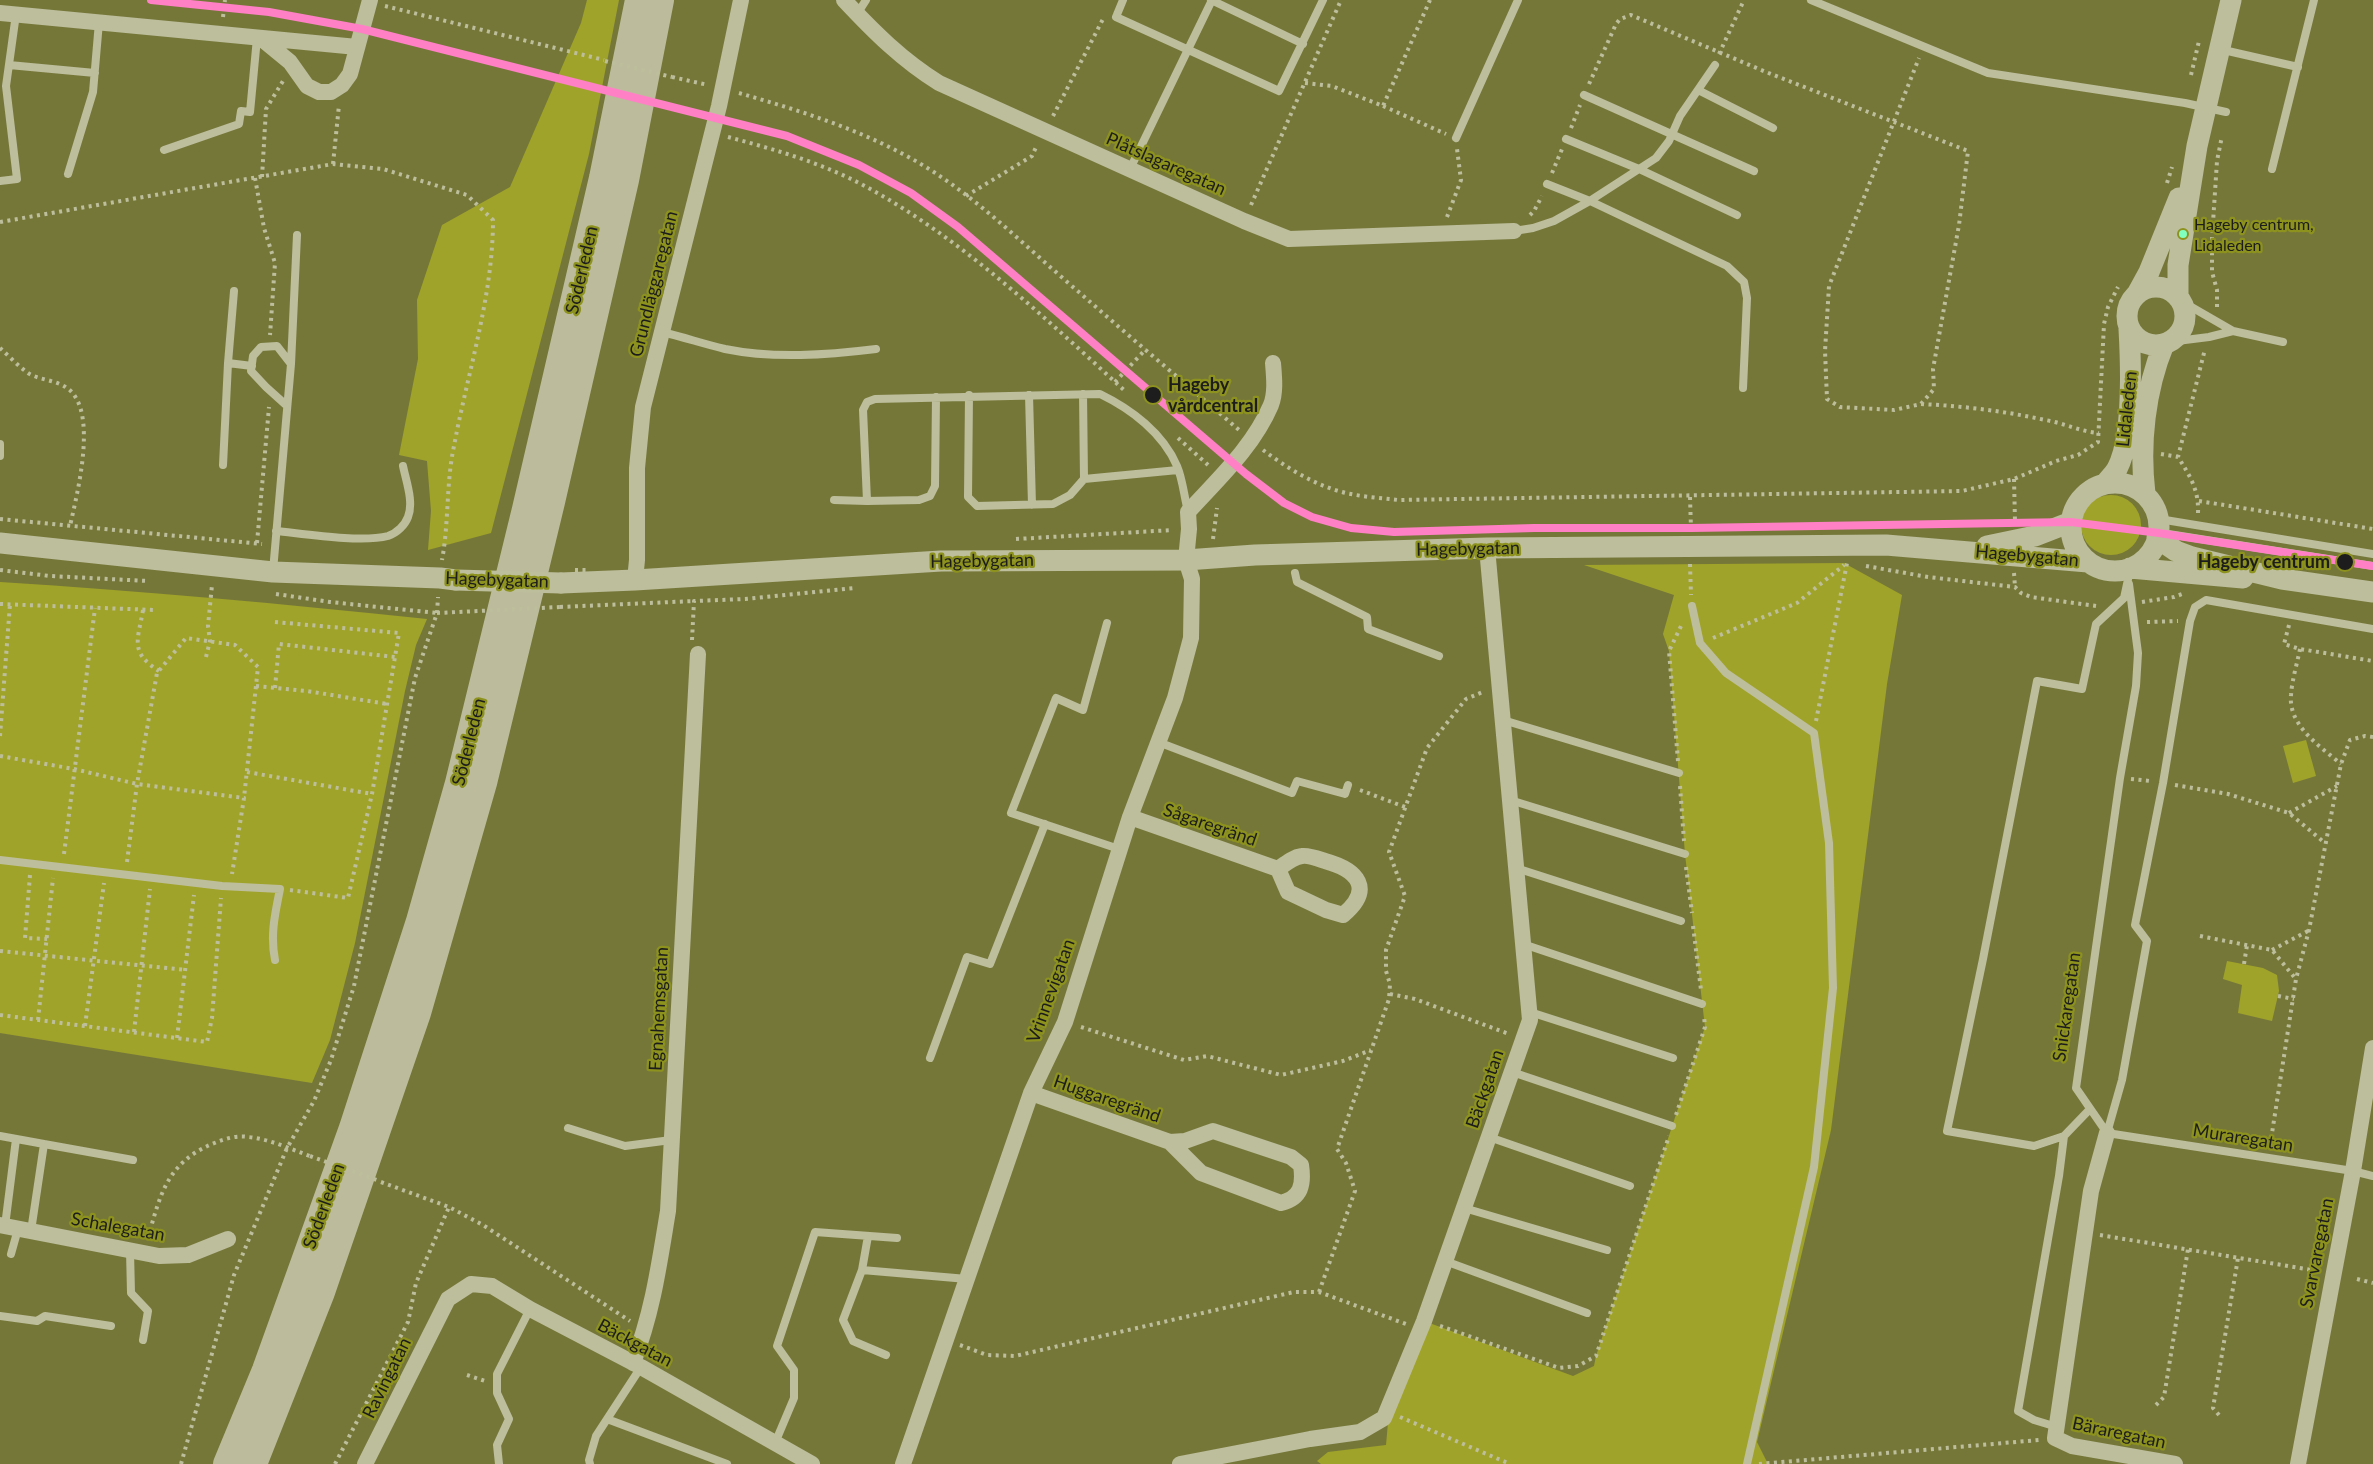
<!DOCTYPE html>
<meta charset="utf-8">
<style>
body{margin:0}
canvas{display:block;background:#757739}
</style>
<canvas width="2373" height="1464"></canvas>
<script>
const ctx = document.querySelector('canvas').getContext('2d');
ctx.lineJoin = 'round';
function fillPath(path, color) { ctx.fillStyle = color; ctx.fill(path, 'evenodd'); }
function stroke(path, color, width, dash) { ctx.strokeStyle = color; ctx.lineWidth = width; ctx.lineCap = dash ? 'butt' : 'round'; ctx.setLineDash(dash || []); ctx.stroke(path); }
function write(font, color, halo, rows, align = 'center') {
  ctx.font = font + ' Lato,sans-serif'; ctx.lineWidth = 4.5; ctx.setLineDash([]); ctx.textBaseline = 'middle'; ctx.strokeStyle = halo; ctx.fillStyle = color; for (const [text, x, y, turn = 0] of rows) {
    ctx.save(); ctx.translate(x, y); ctx.rotate((+turn || 0) * Math.PI / 180); ctx.textAlign = isNaN(turn) ? turn : align; if (halo) ctx.strokeText(text, 0, 0); ctx.fillText(text, 0, 0); ctx.restore();
  }
}
fillPath(new Path2D(`
 M587,0H619L589,154L491,533L428,550L431,511L427,461L399,455L418,359L417,300L442,225L510,187L581,23Z
 M2081 525a30 30 0 1 1 60 0a30 30 0 1 1-60 0Z
 M1844,563L1902,595L1887,684L1831,1130L1757,1442L1768,1464H1321L1317,1461L1328,1452L1386,1445L1388,1423L1424,1321L1573,1376L1594,1366L1596,1356L1705,1027L1685,854L1669,651L1663,634L1674,595L1584,565Z
 M0,582C143,591 285,604 427,619L416,645L405,691L355,943L330,1040L312,1083L0,1033Z
 M2306,740L2316,776L2293,783L2283,746Z
 M2227,961L2263,968L2277,975L2279,991L2272,1021L2238,1013L2242,985L2223,979Z`), '#a0a329');
stroke(new Path2D(`
 M385,6L604,60
 M223,17L225,0
 M1719,54L1744,0
 M2191,75L2199,41
 M672,77L708,85
 M1305,83L1332,86L1383,106L1430,0
 M1589,84L1616,24L1620,19L1631,15L1766,72L1968,151L1959,225L1933,369L1934,389L1921,404L1894,410L1840,407L1827,399L1825,351L1829,286L1919,58
 M739,93C794,109 850,126 901,153C969,188 1022,244 1080,293C1132,339 1186,384 1239,430
 M1383,106L1446,134
 M1053,116L1103,19
 M1571,128L1580,105
 M728,137C773,149 819,162 861,184C959,236 1044,317 1125,391
 M333,164L339,105
 M1552,173L1562,149
 M262,177L266,109L283,81
 M255,178L264,228L275,263L270,335
 M2167,183L2172,167
 M966,196L1032,156L1037,145
 M1251,205L1341,0
 M1530,215L1534,211L1542,196
 M1447,217L1461,180L1457,149
 M0,222L333,164L383,169L467,195L493,220C493,296 468,371 454,446C446,483 449,523 442,560
 M2217,307V290L2212,272V238L2217,161L2222,136
 M0,348C9,356 18,366 28,373C39,380 56,380 67,388C99,410 77,494 70,526
 M1115,382L1146,349
 M1921,404C1963,406 2004,411 2045,420C2064,423 2081,432 2099,433
 M1178,438L1208,465
 M1263,450C1287,468 1316,486 1346,493C1363,497 1381,498 1398,500L1962,491L2014,479L2056,461L2078,455L2098,442L2104,324L2108,307L2118,287
 M2161,454L2178,457
 M2014,479L2015,521
 M1690,497L1691,529
 M2199,501L2373,529
 M2198,513C2199,490 2190,476 2178,457L2205,349
 M0,519L262,544
 M1016,539L1173,530
 M1213,539L1217,508
 M257,543L269,407
 M1690,564L1691,595
 M1866,566L1928,577L2015,587L2021,593L2031,597L2096,606
 M0,570L50,576L149,581
 M2014,573L2015,587
 M276,594L330,602L437,613
 M2142,602L2174,597L2185,593
 M0,604L154,610
 M560,607L694,601
 M143,610C138,640 129,652 159,671
 M275,622L399,633L372,794L348,898L290,890
 M2147,622L2178,621
 M2289,625L2284,644L2300,649L2373,661
 M1713,638L1797,603L1844,565
 M692,640L694,601L745,599L854,588
 M2300,649C2297,664 2292,680 2291,695C2288,726 2321,747 2341,764
 M206,657L210,641L208,626L212,585
 M256,686L307,691L387,704
 M275,688L279,644L395,657
 M1816,721L1847,563
 M0,736L10,604
 M0,756L74,769L137,784L244,798L232,874
 M1678,761L1669,651L1682,624
 M247,772L372,794
 M2131,779L2150,781
 M2175,785L2228,794L2289,813L2325,843
 M1680,786L1684,841
 M1360,790L1405,807
 M2289,813L2337,786
 M64,854L95,608
 M127,862L137,784L157,673L186,638L235,645L258,667L244,798
 M1686,867L1692,913
 M30,875L25,938L47,939
 M1693,926L1701,990
 M2200,936L2272,950L2295,978
 M2272,950L2308,931
 M0,951L186,970
 M2244,964L2247,945
 M1390,994L1415,999L1509,1034
 M2278,996L2294,999
 M0,1015L207,1042L212,1018L221,898
 M38,1020L53,878
 M85,1026L104,883
 M1081,1027L1184,1060L1207,1056L1281,1075L1343,1061L1371,1050
 M134,1032L150,889
 M177,1038L194,895
 M1676,1115L1705,1027L1704,1016
 M2270,1146L2296,979L2309,930L2341,764L2350,740L2365,736L2373,737
 M381,1182L449,1207L483,1225L630,1321
 M2100,1235L2318,1271
 M148,1238C160,1195 167,1163 212,1144C224,1139 236,1135 248,1137C270,1139 290,1149 310,1156
 M2357,1279L2373,1283
 M1319,1292L1355,1191L1346,1163L1337,1149L1389,999L1390,984L1386,971V950L1405,896L1389,852L1427,748L1466,699L1485,691
 M1440,1326L1559,1368L1578,1366L1596,1356L1669,1136
 M960,1345L987,1355L1015,1356L1294,1292H1319L1406,1324
 M467,1375L485,1381
 M2156,1405L2164,1397L2188,1249
 M2219,1415L2213,1408L2238,1258
 M1400,1417L1510,1464
 M181,1464L234,1275L287,1148L314,1101L331,1060L354,986L415,678L437,613L438,597
 M335,1464L408,1322L416,1283L449,1207
 M1759,1464L2039,1440`), '#bdbe9c', 4, [3, 4.5]);
stroke(new Path2D(`
 M1123,0L1116,17L1279,91L1323,0
 M1211,0L1303,44
 M1811,0L1988,73L2185,103L2226,112
 M857,14L866,0
 M2219,49L2298,67
 M9,65L95,73
 M1698,90L1773,128
 M1584,95L1754,171
 M1456,138L1518,0
 M1566,139L1639,169L1737,215
 M164,150L239,124L241,111L250,112L257,38
 M1130,169L1212,0
 M2272,169L2314,0
 M68,174L93,92L99,22
 M0,181L17,179L6,86L16,14
 M1547,184L1590,201L1727,266L1744,282L1747,298L1743,388
 M1514,231L1533,228L1554,221L1588,202L1656,158L1669,141L1680,116L1715,65
 M2181,301L2233,331L2283,342
 M662,332C683,337 704,344 725,349C774,359 827,355 876,349
 M2169,342L2209,337L2233,331
 M228,363L234,291
 M291,364L297,235
 M1083,394L1084,479
 M969,395L968,497L977,506L1053,504L1070,495L1084,479L1178,470
 M1029,395L1032,505
 M0,444V456
 M223,465L228,363L252,366
 M834,500L867,501L863,410L867,402L875,399L1100,394C1131,409 1163,433 1177,466C1183,480 1184,497 1188,511
 M867,501L919,500L930,496L935,486L936,397
 M2159,519L2373,554
 M276,531C305,534 361,543 388,536C397,533 405,525 408,517C414,502 406,481 403,466
 M2162,533L2373,566
 M273,571L291,364L277,346L261,347L253,356L251,371L266,387L286,405
 M1295,573L1297,582L1367,617L1368,629L1439,656
 M1692,606L1700,643L1726,673L1814,733L1829,843L1833,988L1814,1167L1747,1464
 M1107,623L1083,710L1056,698L1011,813L1119,849
 M1503,720L1679,773
 M1158,742L1292,793L1297,781L1345,794L1348,785
 M1510,800L1685,854
 M0,860L222,886L280,889C275,914 270,935 275,960
 M1516,868L1681,921
 M1523,944L1702,1004
 M1530,1012L1673,1058
 M930,1058L967,957L990,964L1045,824
 M1512,1072L1672,1126
 M568,1128L625,1146L671,1140
 M2107,1133L2122,1080L2147,941L2135,925L2163,783L2190,621L2195,607L2206,600L2373,629
 M2107,1133L2076,1088L2120,778L2136,686L2138,653L2129,584
 M2107,1133L2353,1171L2373,1176
 M0,1136L44,1144
 M2064,1136L2034,1146L1947,1131L1983,959L2037,681L2082,689L2096,624L2124,598L2130,570
 M1489,1137L1630,1186
 M1464,1208L1607,1250
 M5,1226L16,1139
 M31,1231L44,1144L133,1160
 M868,1236L862,1270L843,1320L853,1341L886,1355
 M130,1251L131,1293L148,1311L143,1340
 M11,1254L18,1229
 M1445,1261L1587,1313
 M862,1270L967,1279
 M0,1316L37,1321L45,1316L111,1326
 M607,1419L727,1464
 M2057,1427L2034,1420L2018,1411L2059,1176L2064,1136L2090,1109
 M775,1443L794,1398V1370L777,1346L815,1232L897,1238
 M499,1464L497,1445L509,1419L497,1393V1374L530,1309
 M590,1464L589,1460L596,1436L641,1367`), '#bdbe9c', 8);
stroke(new Path2D(`
 M844,0C874,32 902,60 939,83L1244,221L1289,239L1514,231
 M0,13L357,47
 M262,39L290,62L307,86L319,92H331L342,85L350,74L370,0
 M635,580L637,560V468L643,407L719,106L741,0
 M1130,817L1278,869C1285,864 1293,857 1302,856C1309,855 1319,859 1325,861C1358,870 1374,889 1343,915L1326,910L1288,892L1278,869
 M1031,1093L1170,1142L1185,1141L1213,1131L1291,1157L1301,1165C1304,1185 1301,1198 1281,1203L1201,1173L1170,1142
 M2107,1133L2091,1191L2055,1438L2072,1446L2175,1464
 M0,1225L159,1256L188,1255L228,1239
 M633,1363C653,1311 659,1265 668,1211L698,654
 M365,1464L448,1299L471,1284L492,1286L530,1309L641,1367L812,1464
 M903,1464L1031,1093L1065,1022L1130,817L1175,698L1191,638L1192,579L1186,560L1189,529L1188,512C1219,478 1253,447 1271,405C1276,392 1274,376 1273,363
 M1180,1464L1310,1439L1360,1432L1384,1418L1424,1321L1530,1020L1487,548
 M2298,1464L2353,1171L2373,1048`), '#bdbe9c', 16);
stroke(new Path2D(`
 M2127 316a29 29 0 1 1 58 0a29 29 0 1 1-58 0Z
 M2137,294L2149,272L2179,198
 M2178,297V265L2197,146L2231,0
 M2071 527a44 44 0 1 1 88 0a44 44 0 1 1-88 0Z
 M2105,484C2109,479 2114,474 2117,469C2134,437 2131,365 2129,329
 M2145,494C2139,444 2145,390 2164,344
 M2157,538L2176,551L2192,557L2282,579L2373,592
 M0,543L273,572L440,578L456,580
 M1987,546L2035,536L2071,522
 M2130,568L2243,578
 M561,583L635,580L941,561L1186,560L1255,555L1487,548L1886,545L2088,562`), '#bdbe9c', 21);
stroke(new Path2D(`
 M227,1464L266,1370L353,1128L420,921L459,783L526,509L603,178L639,0
 M253,1464L321,1292L417,1013L483,783L551,502L625,180L660,0`), '#bcbc9c', 28);
stroke(new Path2D(`
 M605,61L672,77
 M575,570H588
 M437,613L560,607
 M310,1156L377,1180`), '#bdbe9c', 4, [3, 4.5]);
stroke(new Path2D(`
 M456,580L561,583`), '#bdbe9c', 21);
stroke(new Path2D(`
 M151,0L269,12L362,29L787,136L859,165L911,193L958,227L1246,474L1284,503L1312,517L1351,528L1394,532L1534,528H1691L2071,522L2159,533L2373,566`), '#ff80c5', 8);
for (const [x, y, r, color] of [
 [2183,234,5,"#80ffbe"],
 [1153,395,9,"#1d1d1d"],
 [2345,562,9,"#1d1d1d"]
]) { const dot = new Path2D(); dot.arc(x, y, r, 0, 2 * Math.PI); ctx.fillStyle = color; ctx.fill(dot); stroke(dot, '#8d921e', 2); }
write('16px', '#1d1d1d', '#8d921e', [
 ["Hageby centrum,",2194,225],
 ["Lidaleden",2194,246]
], 'left');
write('18px', '#1d1d1d', '#8d921e', [
 ["Plåtslagaregatan",1166,164,24],
 ["Söderleden",582,270,-77],
 ["Grundläggaregatan",654,284,-76],
 ["Lidaleden",2127,409,-84],
 ["Hagebygatan",1468,549,-1],
 ["Hagebygatan",2027,556,5],
 ["Hagebygatan",982,561,-1],
 ["Hagebygatan",497,580,2],
 ["Söderleden",469,742,-76],
 ["Sågaregränd",1210,825,19],
 ["Vrinnevigatan",1051,991,-70],
 ["Snickaregatan",2067,1007,-82],
 ["Egnahemsgatan",659,1009,-87],
 ["Bäckgatan",1485,1089,-71],
 ["Huggaregränd",1107,1099,19],
 ["Muraregatan",2243,1138,9],
 ["Söderleden",324,1206,-70],
 ["Schalegatan",118,1227,10],
 ["Svarvaregatan",2317,1253,-79],
 ["Bäckgatan",635,1343,28],
 ["Ravingatan",387,1378,-64],
 ["Bäraregatan",2119,1433,12]
]);
write('bold 18px', '#1d1d1d', '#8d921e', [
 ["Hageby",1168,385],
 ["vårdcentral",1168,406],
 ["Hageby centrum",2330,562,"right"]
], 'left');
</script>
